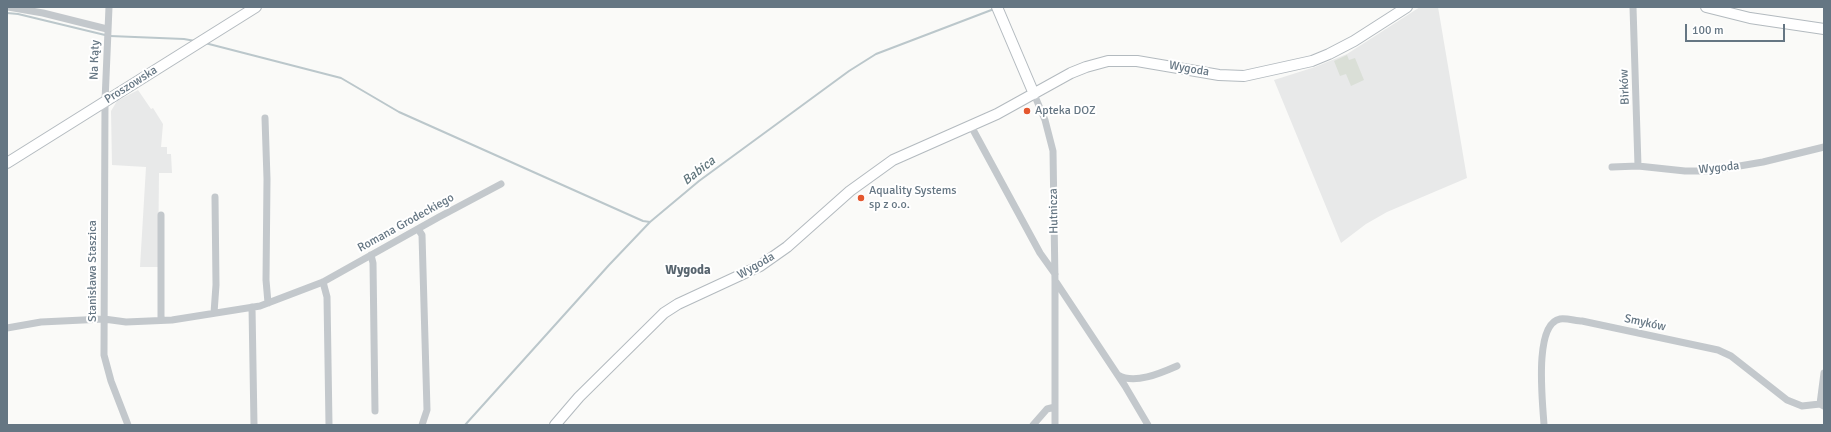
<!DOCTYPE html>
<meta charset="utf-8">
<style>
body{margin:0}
#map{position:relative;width:1831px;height:432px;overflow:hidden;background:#fafaf8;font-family:Signika,sans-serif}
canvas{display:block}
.frame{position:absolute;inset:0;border:8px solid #657683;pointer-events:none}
.scale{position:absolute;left:1685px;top:24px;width:100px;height:18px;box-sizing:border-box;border:2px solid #657683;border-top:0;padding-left:5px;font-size:12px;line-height:14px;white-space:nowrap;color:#657683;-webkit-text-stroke:3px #fff;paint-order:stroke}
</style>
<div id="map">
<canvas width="1831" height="432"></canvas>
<div class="frame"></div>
<div class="scale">100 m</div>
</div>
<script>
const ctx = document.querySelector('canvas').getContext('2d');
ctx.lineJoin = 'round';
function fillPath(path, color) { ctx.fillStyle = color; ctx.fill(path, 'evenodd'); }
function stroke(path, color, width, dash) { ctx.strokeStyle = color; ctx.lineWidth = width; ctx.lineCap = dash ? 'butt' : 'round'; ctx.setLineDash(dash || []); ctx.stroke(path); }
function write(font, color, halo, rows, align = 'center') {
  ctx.font = font + ' Signika,sans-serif'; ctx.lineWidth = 4; ctx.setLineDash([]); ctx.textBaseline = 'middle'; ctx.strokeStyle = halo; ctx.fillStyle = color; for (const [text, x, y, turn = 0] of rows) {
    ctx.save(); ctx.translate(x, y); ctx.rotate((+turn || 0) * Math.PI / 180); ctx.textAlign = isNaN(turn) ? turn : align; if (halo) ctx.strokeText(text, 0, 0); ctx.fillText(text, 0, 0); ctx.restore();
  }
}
fillPath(new Path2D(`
 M1420,7H1438L1467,178L1387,212L1366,224L1341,243L1274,80L1315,67L1347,54Z
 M138,90L151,109L153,108L163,124L161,147H167V154H171L172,173H159L158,267H140L146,167L112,165L111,111L117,101Z`), '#e8e9e9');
fillPath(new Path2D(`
 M1347,55L1349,60L1355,58L1364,80L1351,86L1346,74L1340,76L1334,61Z`), '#dadfd7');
stroke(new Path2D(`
 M7,13L18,14L105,35
 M110,36L184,39L195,41
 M205,43L341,78L399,112L643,221L650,222
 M465,425L609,265L650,222L699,181L849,71L876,54L994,9`), '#bbc7cb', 2);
const secondary = new Path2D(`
 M997,7L1034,94
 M1706,7L1750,18L1824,29
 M7,163L256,7
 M555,425L579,397L664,313L678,304L760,266L787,247L850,191L893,160L997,114L1071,73L1086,67L1108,61H1137L1219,75L1244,76L1312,61L1329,54L1354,41L1407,7`);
stroke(secondary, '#b3babf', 12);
stroke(new Path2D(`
 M8,7L43,13L107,29
 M109,7L105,101L104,355L111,381L128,425
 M1633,7L1638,166
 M1034,94L1045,120L1053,151L1055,282V425
 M265,118L267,179L266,280L268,303
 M971,126L1040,253L1055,274
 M1612,167L1638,166L1685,171H1710L1763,162L1824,147
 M161,215V320
 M418,229L422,235L427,410L422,425
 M371,255L373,263L375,411
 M323,282L327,297L329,425
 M1056,282L1125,386L1148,425
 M252,307L254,425
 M214,313L216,285L215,197
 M7,328L41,322L104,319L126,322L172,320L260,306L323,282L439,217L501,184
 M1118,375C1134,385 1161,373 1177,366
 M1820,404L1824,373
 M1033,425L1047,409L1055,407
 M1544,425C1543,405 1533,324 1560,319C1567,318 1576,321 1582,321L1718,350L1731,356L1787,400L1802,406L1820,404L1824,406`), '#c3c8cc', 7);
stroke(secondary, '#fff', 10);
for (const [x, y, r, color] of [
 [1027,111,4,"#e4572e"],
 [861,198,4,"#e4572e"]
]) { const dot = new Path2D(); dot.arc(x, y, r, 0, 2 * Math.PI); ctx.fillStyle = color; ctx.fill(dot); stroke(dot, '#fff', 1.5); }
write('12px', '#657683', '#fff', [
 ["Na Kąty",95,60,-88],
 ["Wygoda",1189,69,10],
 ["Proszowska",131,85,-32],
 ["Birków",1625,87,-92],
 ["Wygoda",1719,168,-6],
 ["Hutnicza",1054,211,-91],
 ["Romana Grodeckiego",406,223,-29],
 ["Wygoda",756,266,-30],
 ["Stanisława Staszica",93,271,-90],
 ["Smyków",1645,323,12]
]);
write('12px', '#657683', '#fff', [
 ["Apteka DOZ",1035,111],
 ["Aquality Systems",869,191],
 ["sp z o.o.",869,205]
], 'left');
write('italic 13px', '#60757c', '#fff', [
 ["Babica",699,171,-38]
]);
write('bold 13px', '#57646e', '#fff', [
 ["Wygoda",688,271]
]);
</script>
